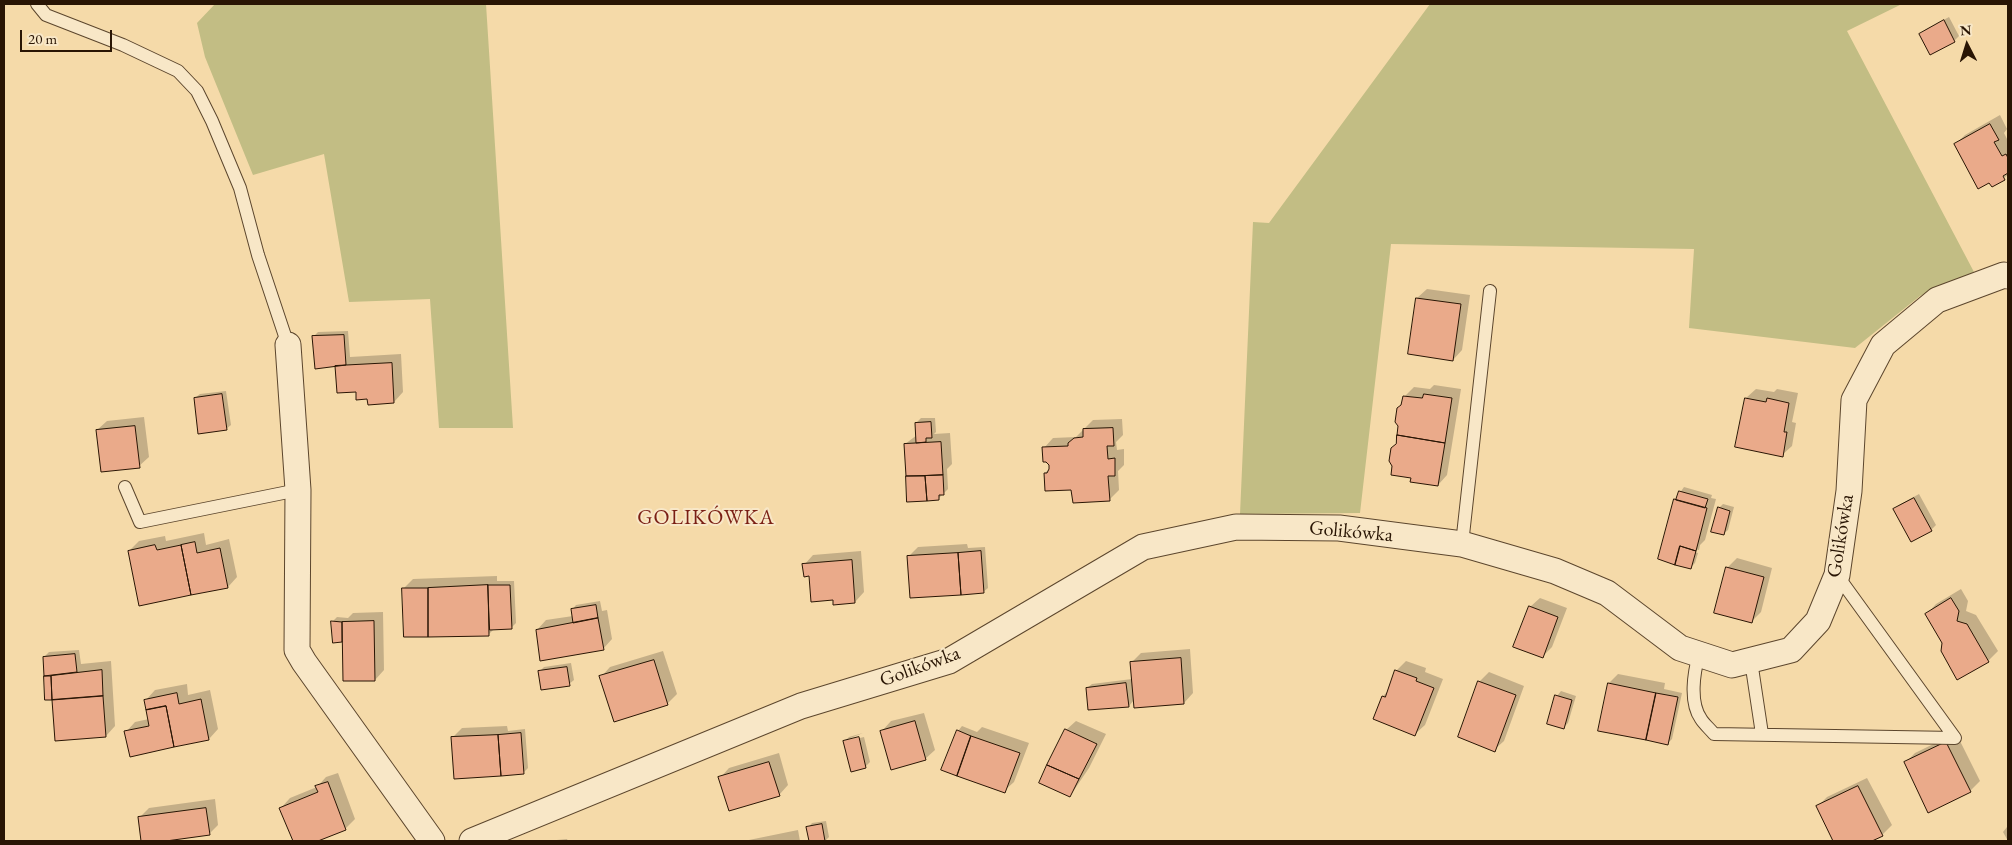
<!DOCTYPE html>
<meta charset="utf-8">
<style>
body{margin:0}
#map{position:relative;width:2012px;height:845px;overflow:hidden;background:#f5daa9;font-family:"EB Garamond",serif}
canvas{display:block}
.frame{position:absolute;inset:0;border:5px solid #291504;pointer-events:none}
.north{position:absolute;left:1942px;top:20px;width:50px;height:50px;-webkit-text-stroke:4px #f8e7c7;paint-order:stroke;rotate:355deg;font-size:14px;font-weight:700;line-height:20px;text-align:center;color:#291504}
.north::after{content:'';display:block;margin:auto;width:18px;height:22px;background:#291504;clip-path:polygon(50% 0,100% 100%,50% 72%,0 100%)}
.scale{position:absolute;left:20px;top:30px;width:92px;height:22px;box-sizing:border-box;border:2px solid #291504;border-top:0;padding-left:6px;font-size:15px;line-height:18px;white-space:nowrap;color:#291504;-webkit-text-stroke:4px #f8e7c7;paint-order:stroke}
</style>
<div id="map">
<canvas width="2012" height="845"></canvas>
<div class="frame"></div>
<div class="north">N</div>
<div class="scale">20 m</div>
</div>
<script>
const ctx = document.querySelector('canvas').getContext('2d');
ctx.lineJoin = 'round';
function fillPath(path, color) { ctx.fillStyle = color; ctx.fill(path, 'evenodd'); }
function stroke(path, color, width, dash) { ctx.strokeStyle = color; ctx.lineWidth = width; ctx.lineCap = dash ? 'butt' : 'round'; ctx.setLineDash(dash || []); ctx.stroke(path); }
function write(font, color, halo, rows, align = 'center') {
  ctx.font = font + ' "EB Garamond",serif'; ctx.lineWidth = 4; ctx.setLineDash([]); ctx.textBaseline = 'middle'; ctx.strokeStyle = halo; ctx.fillStyle = color; for (const [text, x, y, turn = 0] of rows) {
    ctx.save(); ctx.translate(x, y); ctx.rotate((+turn || 0) * Math.PI / 180); ctx.textAlign = isNaN(turn) ? turn : align; if (halo) ctx.strokeText(text, 0, 0); ctx.fillText(text, 0, 0); ctx.restore();
  }
}
fillPath(new Path2D(`
 M215,4H486L513,428H439L430,299L349,302L324,154L253,175L205,57L197,23Z
 M1430,4H1902L1847,31L1974,272L1920,296L1855,348L1689,328L1694,249L1391,244L1360,513L1240,514L1253,222L1269,223Z`), '#c2bd84');
fillPath(new Path2D(`
 M1949,17L1959,36L1954,41L1930,53L1921,34L1925,30Z
 M2000,115L2007,129L2004,133L2008,141V175L1992,186L1955,145L1965,135Z
 M1427,289L1470,295L1462,350L1453,360L1417,298Z
 M348,331L350,357L401,354L403,392L394,402L368,398L357,391L313,337L318,332Z
 M1434,385L1461,389L1447,475L1438,485L1412,477L1397,444L1404,397L1414,387L1430,389Z
 M1756,389L1774,392L1777,389L1798,393L1792,422L1796,423L1792,446L1782,455L1737,446L1746,398Z
 M226,391L231,425L226,429L195,398L200,394Z
 M144,417L149,457L139,466L97,430L107,421Z
 M921,418H935L936,432L934,434L950,433L952,464L947,469L948,489L938,499L908,501L905,444L917,435L916,423Z
 M1122,419L1123,435L1116,442L1117,450L1124,449V465L1118,471L1119,490L1109,500L1072,489L1046,490L1045,473L1050,468L1044,448L1053,438L1076,437L1093,420Z
 M1684,487L1712,495L1711,498L1716,499L1705,540L1700,545L1699,550L1686,547V549L1698,553L1695,563L1690,568L1659,559L1675,500Z
 M1919,494L1936,525L1931,530L1895,509L1899,505Z
 M1723,504L1734,507L1728,530L1723,534L1719,508Z
 M204,533L206,545L229,539L237,577L228,587L129,551L139,541L165,536L166,541Z
 M967,544L968,548L985,547L988,588L983,592L908,557L918,547Z
 M861,551L864,592L855,602L834,599L811,575L804,565L813,555Z
 M1737,558L1772,568L1761,612L1752,621L1727,568Z
 M497,576V581H514L516,623L511,628L494,629L489,634L403,589L413,579Z
 M1961,589L1968,601L1966,611L1976,615L1998,651L1988,661L1944,643L1927,614L1936,604Z
 M1540,598L1567,608L1552,647L1542,657L1530,607Z
 M600,601L602,611L607,610L612,639L603,649L537,630L546,620L573,616L572,610L576,605Z
 M383,612L384,670L375,680L343,639L341,641L332,622L337,617L348,618L353,613Z
 M1190,649L1193,693L1184,703L1134,700L1129,706L1087,688L1092,684L1132,679L1131,663L1141,653Z
 M79,650L81,664L111,661L115,726L106,736L53,697L47,699L44,657L49,652Z
 M663,651L677,694L667,704L601,677L610,667Z
 M1406,661L1426,668L1425,672L1443,679L1425,725L1415,734L1374,718L1383,696L1389,690L1396,671Z
 M571,663L574,680L569,684L540,671L544,667Z
 M1489,672L1524,686L1504,741L1494,750L1479,682Z
 M1618,674L1665,683L1664,689L1682,693L1672,739L1668,743L1599,730L1609,683Z
 M187,684L188,695L210,690L218,729L209,739L126,732L135,722L149,719L146,700L155,690Z
 M1561,691L1576,696L1568,723L1564,727L1557,696Z
 M924,713L935,750L925,759L882,731L891,721Z
 M1076,721L1106,734L1089,768L1070,796L1066,730Z
 M507,726L508,731L525,729L528,768L523,773L452,738L462,728Z
 M962,726L977,732L982,727L1029,743L1014,782L1004,791L958,731Z
 M863,733L848,739V741L864,737L870,762L865,767L844,742L849,737Z
 M1956,733L1980,781L1970,791L1905,763L1915,753Z
 M779,753L788,785L779,795L720,778L729,768Z
 M338,773L355,819L345,829L315,841H294L281,808L290,798L317,787L326,777Z
 M1867,778L1892,825L1882,835L1869,841H1834L1817,807L1827,797Z
 M215,799L218,825L209,834L156,841H142L139,818L149,808Z
 M826,821L829,837L825,841H810L808,828L812,823Z
 M2007,827H2008V841L2003,832Z
 M798,830L800,841H744Z
 M567,839L568,841H546Z`), '#0003');
const building = new Path2D(`
 M1944,20L1955,42L1930,55L1919,34Z
 M1990,124L1999,140L1994,142L2002,156L2006,154L2008,158V173L2003,176L2005,180L1992,187L1989,183L1978,189L1954,144Z
 M1416,298L1461,304L1453,361L1408,354Z
 M344,335L346,365L315,369L312,336Z
 M392,363L394,403L368,405L367,399L356,400V392L337,393L335,366Z
 M222,394L227,430L198,434L194,398Z
 M1424,394L1452,398L1445,443L1397,435L1398,426L1395,422L1397,408L1401,405L1403,396L1422,398Z
 M1745,398L1766,402L1767,398L1789,403L1784,432H1787L1783,457L1735,447Z
 M931,422L932,438H926V442L916,443L915,423Z
 M135,426L140,468L101,472L96,430Z
 M1113,428L1114,446H1107L1108,459L1115,458V476H1108L1110,501L1073,503L1071,490L1045,491L1044,473H1047L1049,469V465L1046,462H1043L1042,447L1068,446V443L1074,438L1083,437V429Z
 M1397,435L1445,443L1438,486L1410,482L1411,478L1391,475L1392,466L1389,461L1391,448L1396,444Z
 M941,442L943,475L906,476L904,444Z
 M943,475L944,495H939V500L927,501L925,476Z
 M906,476H925L927,501L907,502Z
 M1679,491L1708,499L1705,508L1676,500Z
 M1914,498L1932,531L1911,542L1893,509Z
 M1674,499L1707,508L1696,551L1680,546L1675,565L1658,559Z
 M1718,507L1730,511L1724,535L1711,532Z
 M195,542L197,553L220,548L228,588L191,595L181,545Z
 M155,545L157,550L181,545L191,595L139,606L128,551Z
 M1680,546L1696,551L1691,569L1675,565Z
 M981,551L984,593L961,595L958,553Z
 M958,553L961,595L910,598L907,556Z
 M852,560L855,603L833,605V600L811,602L809,576L804,577L802,564Z
 M1726,567L1764,577L1752,623L1714,613Z
 M488,585L489,636L428,637V588Z
 M488,585H510L512,629L490,630Z
 M402,588H428V637H404Z
 M1951,598L1959,611L1957,621L1967,624L1989,662L1957,680L1941,651L1942,643L1925,614Z
 M596,605L598,618L573,623L571,609Z
 M1529,606L1558,617L1543,658L1513,647Z
 M598,618L604,650L540,661L536,630Z
 M331,621L342,622V642L333,643Z
 M374,621L375,681H343L342,622Z
 M75,654L77,672L44,676L43,657Z
 M1181,658L1184,704L1134,708L1130,662Z
 M654,660L668,705L614,722L599,676Z
 M567,667L570,686L541,690L538,671Z
 M102,670L103,696L52,700L51,676Z
 M1395,670L1417,678L1416,681L1434,688L1415,736L1373,719L1382,696L1385,697Z
 M44,676H51L52,700H45Z
 M1478,681L1516,695L1495,752L1458,737Z
 M1126,683L1129,707L1088,710L1086,688Z
 M1608,683L1656,693L1646,740L1598,731Z
 M177,693L179,704L201,699L209,740L174,747L166,706L146,710L144,700Z
 M1656,693L1678,697L1668,745L1646,740Z
 M1555,695L1572,700L1564,729L1547,724Z
 M103,696L106,737L55,741L52,700Z
 M166,706L174,747L130,757L124,731L149,726L146,710Z
 M915,721L926,760L891,770L880,731Z
 M1065,729L1097,744L1079,779L1047,765Z
 M957,730L971,736L957,776L941,770Z
 M521,733L524,774L501,776L498,735Z
 M498,735L501,776L454,779L451,737Z
 M971,736L1020,753L1005,793L957,776Z
 M859,737L866,768L851,772L843,741Z
 M1946,742L1971,792L1928,813L1904,762Z
 M769,762L780,796L729,811L718,777Z
 M1047,765L1079,779L1070,797L1039,783Z
 M328,782L346,830L318,841H293L279,808L318,792L315,786Z
 M1858,786L1883,836L1872,841H1833L1816,806Z
 M206,808L210,835L166,841H141L138,817Z
 M822,824L825,841H809L806,827Z`);
fillPath(building, '#eaaa8a');
stroke(building, '#291504', 1);
const service = new Path2D(`
 M37,4L46,15L123,45L178,71L197,91L212,121L240,188L258,255L288,345
 M125,487L140,522L298,490
 M1462,544L1490,291
 M1699,654C1694,672 1689,702 1701,719C1704,724 1710,729 1714,734L1955,738L1837,575
 M1751,661L1762,734`);
const minor = new Path2D(`
 M288,345L298,490L297,650L304,662L432,841
 M472,841L801,706L949,661L1143,547L1236,527L1339,528L1462,544L1555,571L1607,593L1680,648L1732,665L1791,650L1818,621L1837,575L1849,491L1854,400L1883,345L1937,300L2004,275L2008,276`);
stroke(service, '#5c462d', 14);
stroke(minor, '#5c462d', 27);
stroke(service, '#f8e7c7', 12);
stroke(minor, '#f8e7c7', 25);
write('20px', '#291504', '#f8e7c7', [
 ["Golikówka",1351,532,5],
 ["Golikówka",1841,536,-81],
 ["Golikówka",920,667,-20]
]);
ctx.letterSpacing = '1px';
write('21px', '#7a1f14', '#f8e7c7', [
 ["GOLIKÓWKA",706,518]
]);
ctx.letterSpacing = '0px';
</script>
